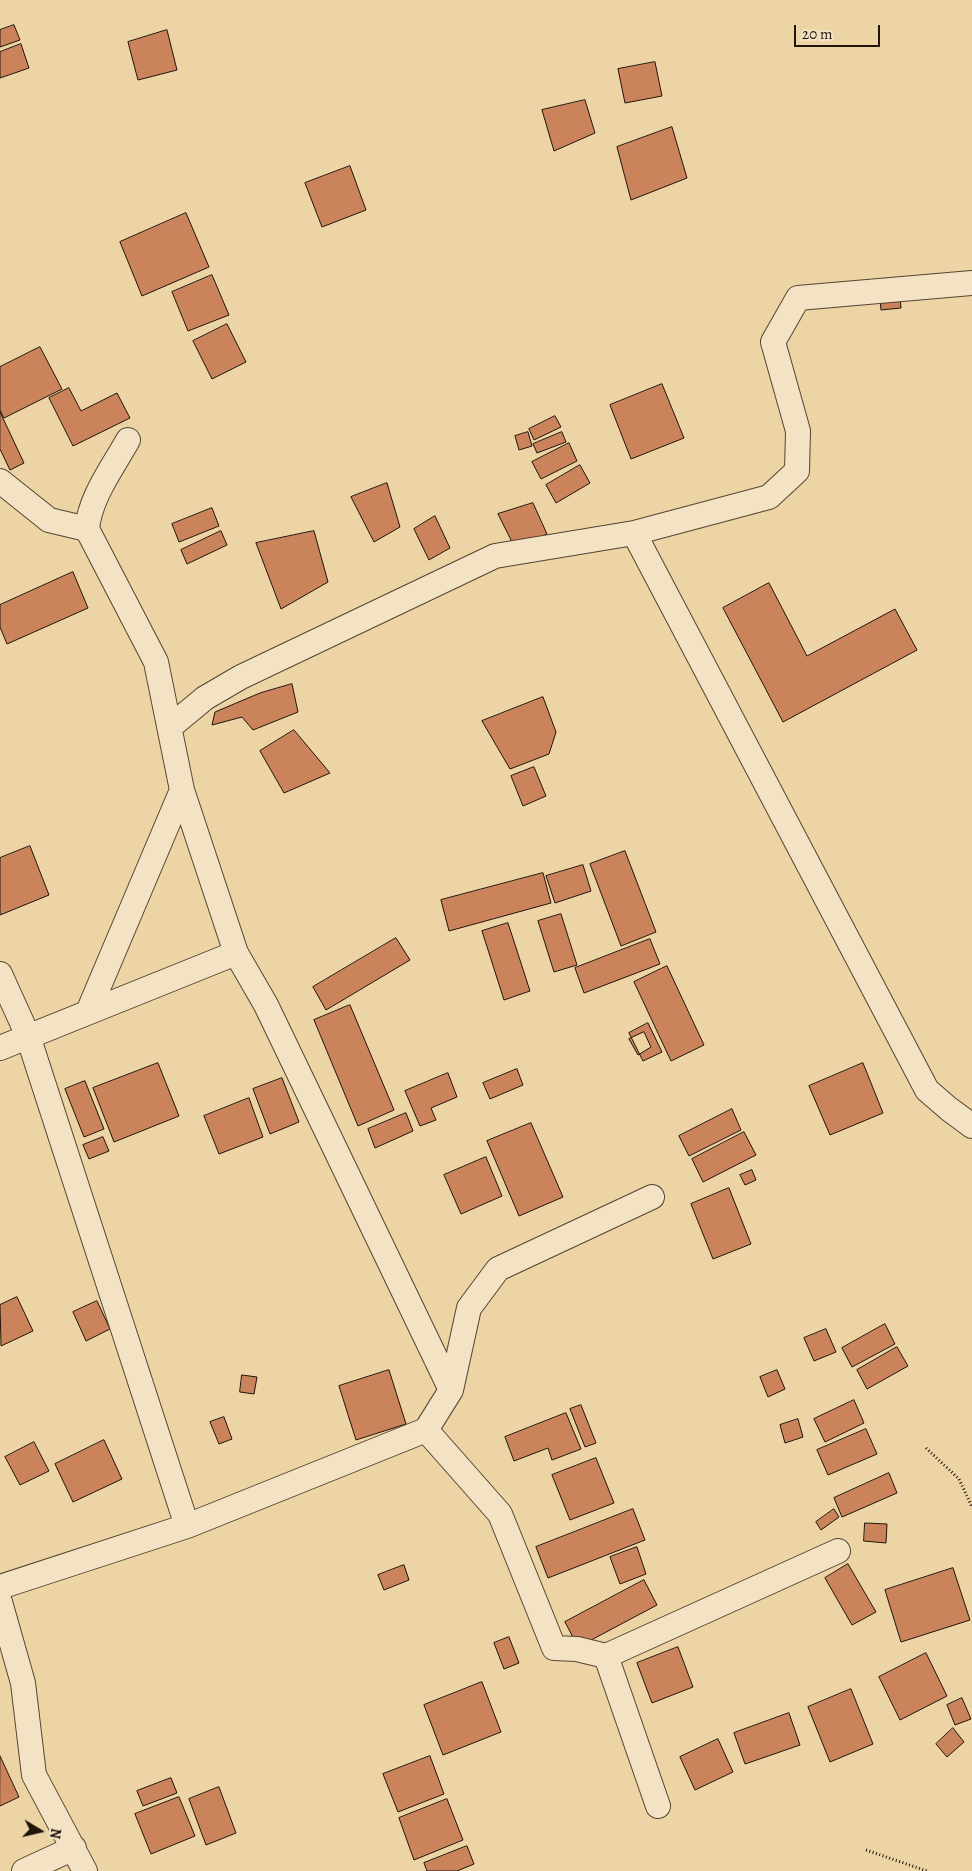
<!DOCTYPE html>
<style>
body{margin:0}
#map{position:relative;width:972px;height:1871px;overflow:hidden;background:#edd4a5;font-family:Alegreya,serif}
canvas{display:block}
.north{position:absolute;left:15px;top:1806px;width:50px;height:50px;-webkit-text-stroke:4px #f3e3c4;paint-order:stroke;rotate:99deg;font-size:14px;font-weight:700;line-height:20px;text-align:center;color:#21140a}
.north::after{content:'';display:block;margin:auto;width:18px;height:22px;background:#21140a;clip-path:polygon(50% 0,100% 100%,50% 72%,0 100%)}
.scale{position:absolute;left:794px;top:25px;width:86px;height:22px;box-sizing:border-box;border:2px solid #21140a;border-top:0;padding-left:6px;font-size:15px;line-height:18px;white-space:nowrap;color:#21140a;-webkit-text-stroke:4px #f3e3c4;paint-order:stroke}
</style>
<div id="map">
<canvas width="972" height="1871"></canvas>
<div class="north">N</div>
<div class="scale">20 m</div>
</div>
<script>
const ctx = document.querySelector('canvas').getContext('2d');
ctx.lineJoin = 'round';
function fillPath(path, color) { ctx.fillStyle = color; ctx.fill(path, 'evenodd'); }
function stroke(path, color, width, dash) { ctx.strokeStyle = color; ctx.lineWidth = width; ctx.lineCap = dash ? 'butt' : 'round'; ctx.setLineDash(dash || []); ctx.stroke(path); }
const building = new Path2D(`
 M14,25L20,40L0,47V30Z
 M167,30L177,70L138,80L128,42Z
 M21,44L29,68L0,78V52Z
 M655,62L662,96L625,103L618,69Z
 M585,100L595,133L554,151L542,110Z
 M672,127L687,178L631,200L617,147Z
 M350,166L366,210L322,227L305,183Z
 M186,213L209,267L142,296L120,242Z
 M212,275L229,315L188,331L172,292Z
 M899,285L901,308L881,310L879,287Z
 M227,324L246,362L212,379L193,341Z
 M40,347L62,389L4,418L0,410V367Z
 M662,384L684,438L631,459L610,405Z
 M69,388L81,411L117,393L130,418L73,446L49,398Z
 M0,412L24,463L10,470L0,449Z
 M555,416L561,427L534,440L529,429Z
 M528,432L532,446L519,450L515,436Z
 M562,432L566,442L537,453L533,444Z
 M569,443L577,461L541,479L532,462Z
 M580,465L590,483L556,503L546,485Z
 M387,483L400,527L374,542L351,497Z
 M533,503L547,534L515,548L498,514Z
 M212,508L219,526L179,542L172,524Z
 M435,516L450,548L429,560L414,529Z
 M221,531L227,545L187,564L181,550Z
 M314,531L328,582L281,609L256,543Z
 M73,572L88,608L7,644L0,627V605Z
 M769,583L807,656L895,609L917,650L783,722L723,608Z
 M292,684L298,712L253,730L242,717L212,725L215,712L260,693Z
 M543,697L556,732L549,754L510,769L482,721Z
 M294,730L330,773L284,793L260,751Z
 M534,767L546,796L523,806L511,776Z
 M30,846L49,895L0,915V858Z
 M625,851L656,932L621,946L590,864Z
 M583,865L591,891L555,903L546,876Z
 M543,873L551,903L449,931L441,900Z
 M561,914L577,965L554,972L538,921Z
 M508,923L530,991L504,1000L482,931Z
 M396,938L410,960L326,1010L313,987Z
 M650,939L660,964L584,993L575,968Z
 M667,966L704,1045L671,1061L634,982Z
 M350,1005L394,1110L358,1126L314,1020Z
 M648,1023L662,1052L643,1061L629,1033Z
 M644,1032L651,1047L638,1055L629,1039Z
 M158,1063L179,1116L114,1142L93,1088Z
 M863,1063L883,1113L830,1135L809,1086Z
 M517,1069L523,1085L490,1099L483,1083Z
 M448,1073L457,1097L431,1108L436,1120L420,1126L405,1091Z
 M282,1078L299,1122L270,1134L253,1089Z
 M85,1081L104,1129L84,1137L65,1089Z
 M249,1098L263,1137L219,1154L204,1116Z
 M732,1109L741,1130L689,1156L679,1136Z
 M406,1113L413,1131L375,1148L368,1129Z
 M531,1123L563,1197L519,1216L487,1141Z
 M744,1132L756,1155L703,1182L692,1159Z
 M103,1137L109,1151L89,1159L83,1145Z
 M486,1157L502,1196L461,1214L444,1175Z
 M752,1170L756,1180L745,1185L740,1175Z
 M729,1188L751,1244L713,1259L691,1204Z
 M17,1297L33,1331L1,1346L0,1305Z
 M97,1301L110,1329L86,1341L73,1312Z
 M885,1324L895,1344L852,1367L842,1348Z
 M826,1329L836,1352L814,1361L804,1338Z
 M897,1347L908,1366L867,1389L857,1370Z
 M389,1370L406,1424L356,1440L339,1386Z
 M777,1370L785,1389L768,1397L760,1377Z
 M242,1375L257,1377L254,1394L240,1392Z
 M854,1400L864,1423L825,1442L814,1419Z
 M581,1405L596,1443L585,1447L570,1409Z
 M566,1413L581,1449L552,1460L548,1448L514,1461L505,1437Z
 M224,1417L232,1439L219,1444L210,1422Z
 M798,1419L803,1437L785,1443L780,1425Z
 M866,1429L877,1454L828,1475L817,1450Z
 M104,1440L122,1479L73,1502L55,1464Z
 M34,1442L49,1471L20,1485L5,1457Z
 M596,1458L614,1503L570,1520L552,1475Z
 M889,1473L897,1493L842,1517L834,1498Z
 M633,1509L645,1540L548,1578L536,1547Z
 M834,1509L839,1517L821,1530L816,1522Z
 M865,1523L887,1524L886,1543L864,1541Z
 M637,1547L646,1574L620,1584L610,1557Z
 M848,1564L876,1612L852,1625L825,1578Z
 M404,1565L409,1580L384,1590L378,1575Z
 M953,1568L970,1620L901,1642L885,1590Z
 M644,1580L657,1605L578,1647L565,1622Z
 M509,1637L519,1663L504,1669L494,1643Z
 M678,1647L693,1687L652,1703L637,1663Z
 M926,1653L947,1696L900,1720L879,1677Z
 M482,1682L501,1732L443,1755L424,1705Z
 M851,1689L873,1744L830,1762L808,1707Z
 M962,1698L971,1719L955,1725L947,1705Z
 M789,1713L800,1745L745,1764L734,1733Z
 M953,1728L964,1742L947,1757L936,1744Z
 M718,1739L733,1772L695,1790L680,1757Z
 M0,1756L19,1797L0,1806Z
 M430,1756L444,1794L398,1812L383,1774Z
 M171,1778L177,1793L143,1806L137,1791Z
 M219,1787L236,1833L206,1845L189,1799Z
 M179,1797L195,1836L151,1854L135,1814Z
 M447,1799L463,1840L414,1860L399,1818Z
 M467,1846L474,1864L457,1871H427L424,1863Z`);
fillPath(building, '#cb835c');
stroke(building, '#21140a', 1);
const minor = new Path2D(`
 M128,440C113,467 90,497 87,529L156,662L182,790L236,953L266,1005L451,1390
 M0,481L49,520L87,529
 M634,533L927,1090L949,1109L972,1126
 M170,727L205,698L241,677L495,556L634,533L769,497L797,471L798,431L773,342L798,298L972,283
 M0,974L28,1036L187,1526
 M88,1012L182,790
 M0,1048L236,953
 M426,1430L500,1514L554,1648L577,1649L606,1656L658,1806
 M0,1587L187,1526L426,1430L451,1390L469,1308L498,1269L652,1197
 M0,1602L23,1683L34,1775L85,1871
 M606,1656L838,1551
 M24,1871L74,1848`);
stroke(minor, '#544431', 26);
stroke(new Path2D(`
 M926,1448L959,1479L972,1507
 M866,1850L927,1871`), '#21140a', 3, [1, 2.5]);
stroke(minor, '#f3e3c4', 24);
</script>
